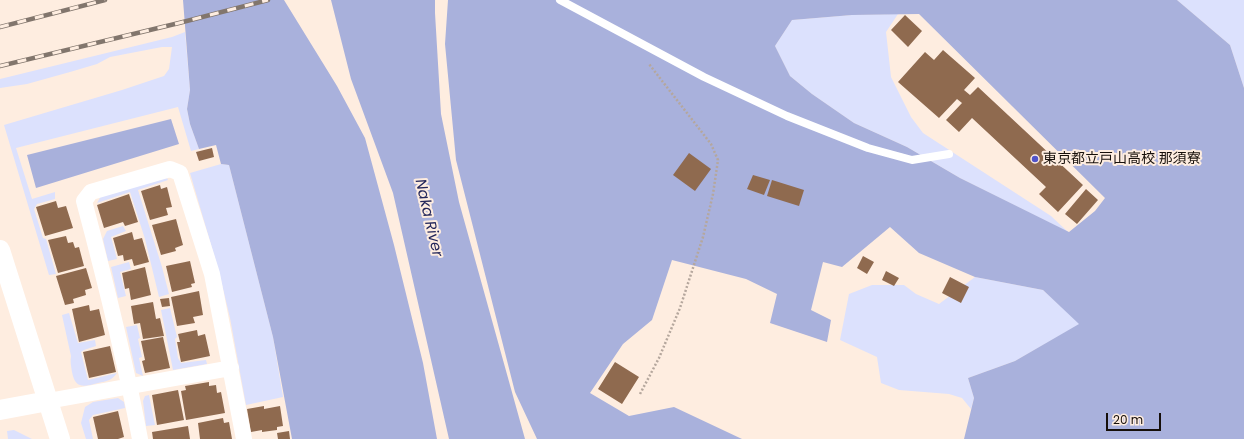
<!DOCTYPE html>
<meta charset="utf-8">
<style>
body{margin:0}
#map{position:relative;width:1244px;height:439px;overflow:hidden;background:#feede0;font-family:Poppins,sans-serif}
canvas{display:block}
.scale{position:absolute;left:1106px;top:413px;width:55px;height:18px;box-sizing:border-box;border:2px solid #160f0a;border-top:0;padding-left:5px;font-size:12px;line-height:14px;white-space:nowrap;color:#160f0a;-webkit-text-stroke:3px #feede0;paint-order:stroke}
</style>
<div id="map">
<canvas width="1244" height="439"></canvas>
<div class="scale">20 m</div>
</div>
<script>
const ctx = document.querySelector('canvas').getContext('2d');
ctx.lineJoin = 'round';
function fillPath(path, color) { ctx.fillStyle = color; ctx.fill(path, 'evenodd'); }
function stroke(path, color, width, dash) { ctx.strokeStyle = color; ctx.lineWidth = width; ctx.lineCap = dash ? 'butt' : 'round'; ctx.setLineDash(dash || []); ctx.stroke(path); }
function write(font, color, halo, rows, align = 'center') {
  ctx.font = font + ' Poppins,"Noto Sans JP",sans-serif'; ctx.lineWidth = 4; ctx.setLineDash([]); ctx.textBaseline = 'middle'; ctx.strokeStyle = halo; ctx.fillStyle = color; for (const [text, x, y, turn = 0] of rows) {
    ctx.save(); ctx.translate(x, y); ctx.rotate((+turn || 0) * Math.PI / 180); ctx.textAlign = isNaN(turn) ? turn : align; if (halo) ctx.strokeText(text, 0, 0); ctx.fillText(text, 0, 0); ctx.restore();
  }
}
fillPath(new Path2D(`
 M1177,0H1244V88L1230,45Z
 M898,14L886,32L891,77L911,117L923,133L1051,216L1068,232L960,178L907,147L854,123L812,94L790,76L775,46L792,20L852,15Z
 M185,32L190,90L187,109L190,124L199,149L191,151L178,107L16,148L32,199L55,192V199L37,204L34,209L43,238L46,239L56,274L49,275L4,125L122,90L164,76L169,69L172,47H162L110,57L97,64L70,72L27,84L0,88V79L172,37Z
 M221,164L229,165L273,337L283,397L246,405L230,318L219,272L190,173Z
 M167,178L168,180L138,190L162,267L169,294L159,297L145,239L130,192L97,203L101,196Z
 M123,226L126,231L111,237L117,259L108,261L103,239L107,231Z
 M129,262L131,269L120,272L126,296L118,298L111,267Z
 M975,277L1043,290L1080,324L1015,361L968,378L974,398L971,409L962,398L949,394L899,390L881,383L877,357L840,340L849,294L872,285H904L916,294L939,304Z
 M170,308L177,337L175,339L178,358L181,363L206,360L207,364L173,370L161,310Z
 M69,313L78,343L95,340L96,346L84,350L81,352L88,380L117,373C111,381 107,381 98,383C84,387 75,389 72,372C71,366 70,361 71,356L62,315Z
 M137,325L140,338L138,339L142,357L139,358L143,376L136,373L126,327Z
 M149,395L155,425L146,426L143,401L145,396Z
 M118,398L124,402L125,408L93,415L89,420L93,439H86L81,423L85,407L93,402Z
 M14,430L32,439H8L7,431Z`), '#dce1fd');
fillPath(new Path2D(`
 M183,0H284L337,86L365,138L394,245L423,363L437,439H292L273,337L229,165L221,164L216,145L199,149L190,124L187,109L190,90Z
 M448,0H1177L1230,45L1244,88V439H964L974,398L968,378L1015,361L1079,324L1043,290L975,277L919,253L890,227L842,267L823,262L811,310L831,320L827,342L770,323L777,294L746,279L672,260L652,320L623,344L590,393L629,416L674,407L742,439H537L515,392L456,160L445,44ZM919,14L1105,198L1095,211L1069,232L960,178L907,147L854,123L812,94L790,76L775,46L792,20L852,15Z`), '#a9b1dc');
fillPath(new Path2D(`
 M331,0H435V13L441,114L459,202L525,439H449L393,193L351,79Z
 M171,119L179,144L36,188L27,155Z`), '#a8b0db');
fillPath(new Path2D(`
 M905,15L922,31L908,47L891,30Z
 M943,50L975,78L964,90L970,95L978,87L1083,185L1058,212L1039,194L1046,187L972,118L959,132L946,120L962,103L957,99L939,118L898,82L925,52L934,60Z
 M212,148L214,157L199,161L196,152Z
 M689,153L711,169L695,191L673,175Z
 M753,175L770,180L764,195L747,189Z
 M772,180L804,190L799,206L767,196Z
 M160,185L161,189L167,187L172,207L166,208L168,215L150,220L141,191Z
 M1086,189L1098,200L1077,224L1065,214Z
 M129,194L138,222L125,226L123,222L104,228L97,205Z
 M56,201L58,208L66,206L73,228L45,236L36,207Z
 M176,219L183,245L175,248L176,251L161,255L152,225Z
 M132,232L134,240L142,238L149,262L134,266L132,259L124,261L123,255L118,256L113,238Z
 M66,236L68,243L73,242L75,248L79,247L84,266L58,273L48,240Z
 M863,256L874,262L867,274L857,268Z
 M190,261L195,283L191,284L192,287L172,292L166,266Z
 M145,267L151,295L131,300L129,288L125,289L122,273Z
 M86,268L92,288L85,290L86,295L73,299L74,303L65,305L56,276Z
 M886,271L899,278L894,286L882,280Z
 M950,277L969,287L961,303L942,293Z
 M199,291L203,315L193,317L195,323L177,326L171,297Z
 M169,298L170,306L162,307L160,299Z
 M153,302L156,319L160,318L164,336L143,339L140,323L134,324L131,306Z
 M89,305L90,311L99,309L105,335L79,342L72,309Z
 M197,330L198,336L205,334L210,356L181,362L177,342H180L178,334Z
 M163,337L170,368L145,373L142,361L145,360L141,341Z
 M110,346L116,372L89,378L83,352Z
 M615,362L639,377L622,404L598,389Z
 M209,382V386L216,385L217,393L221,392L225,413L186,420L181,391L186,390L185,386Z
 M178,390L184,420L157,425L152,395Z
 M264,406V409L280,406L283,426L277,427V430L262,432V430L251,432L247,409Z
 M118,411L124,437L118,439H98L93,417Z
 M223,418L224,423L229,422L232,439H200L198,423Z
 M188,426L190,439H153L152,432Z
 M289,431L290,439H278L277,433Z`), '#8f6a4f');
stroke(new Path2D(`
 M640,394L659,358L680,308L703,237L713,194L718,160L711,144L649,64`), '#b5a79d', 2.5, [2, 2]);
stroke(new Path2D(`
 M560,0L704,77L787,116L868,148L912,160L949,154`), '#fff', 8);
stroke(new Path2D(`
 M48,401L231,368
 M140,439C125,359 105,280 84,201L91,192L170,169L180,173L212,274L244,439`), '#fff', 16);
stroke(new Path2D(`
 M0,250L60,439
 M0,410L48,401`), '#fff', 20);
const rail = new Path2D(`
 M0,27L105,0
 M0,66L179,23L268,0`);
stroke(rail, '#82766d', 4.5);
stroke(rail, '#feede0', 3, [9]);
for (const [x, y, r, color] of [
 [1035,159,4,"#5053c9"]
]) { const dot = new Path2D(); dot.arc(x, y, r, 0, 2 * Math.PI); ctx.fillStyle = color; ctx.fill(dot); stroke(dot, '#feede0', 1.5); }
write('14px', '#160f0a', '#feede0', [
 ["東京都立戸山高校 那須寮",1043,159]
], 'left');
write('italic 15px', '#24275b', '#feede0', [
 ["Naka River",428,218,77]
]);
</script>
